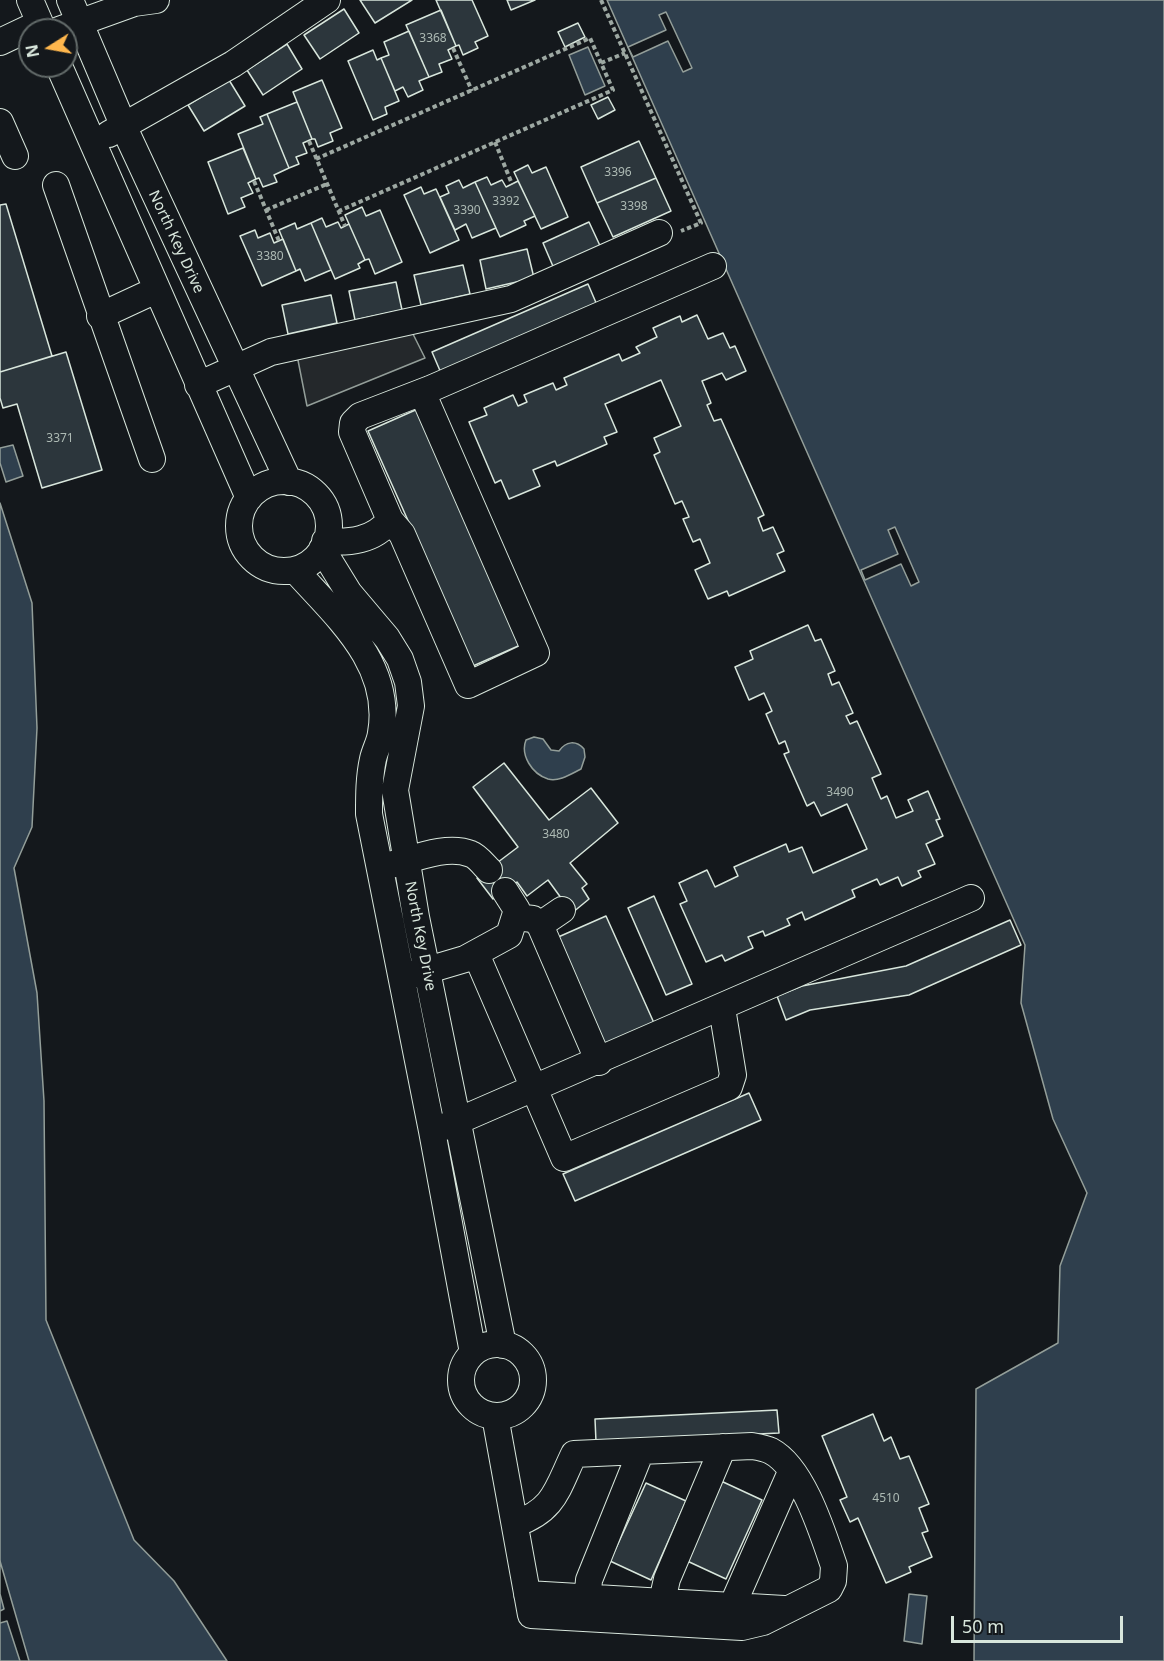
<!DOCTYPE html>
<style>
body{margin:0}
#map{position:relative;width:1164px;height:1661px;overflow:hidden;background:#14181c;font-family:"Noto Sans",sans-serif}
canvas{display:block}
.north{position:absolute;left:18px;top:18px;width:60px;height:60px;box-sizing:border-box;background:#14181c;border:2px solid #626a69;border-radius:50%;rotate:259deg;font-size:16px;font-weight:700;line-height:24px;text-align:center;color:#d8e6dc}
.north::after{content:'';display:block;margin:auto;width:21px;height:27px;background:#ffb74d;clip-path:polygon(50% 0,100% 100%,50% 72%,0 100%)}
.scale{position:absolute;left:951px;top:1616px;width:172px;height:27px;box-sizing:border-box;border:3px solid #d8e6dc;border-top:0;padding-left:8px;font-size:18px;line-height:21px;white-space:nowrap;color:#d8e6dc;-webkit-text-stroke:4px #14181c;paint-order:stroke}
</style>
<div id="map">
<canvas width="1164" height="1661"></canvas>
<div class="north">N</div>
<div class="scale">50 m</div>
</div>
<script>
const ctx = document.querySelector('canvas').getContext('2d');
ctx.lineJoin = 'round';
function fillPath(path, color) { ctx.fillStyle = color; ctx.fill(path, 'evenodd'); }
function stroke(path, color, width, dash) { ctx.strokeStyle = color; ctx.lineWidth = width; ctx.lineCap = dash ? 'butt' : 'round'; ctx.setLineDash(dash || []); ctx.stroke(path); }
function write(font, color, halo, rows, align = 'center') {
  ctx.font = font + ' "Noto Sans",sans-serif'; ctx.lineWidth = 4.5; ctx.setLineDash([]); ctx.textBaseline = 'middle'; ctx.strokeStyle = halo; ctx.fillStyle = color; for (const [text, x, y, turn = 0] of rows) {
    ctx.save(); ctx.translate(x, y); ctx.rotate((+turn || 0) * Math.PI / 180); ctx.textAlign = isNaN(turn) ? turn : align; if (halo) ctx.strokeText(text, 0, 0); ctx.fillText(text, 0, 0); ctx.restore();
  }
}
const parking = new Path2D(`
 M401,310L425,358L307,406L294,340Z`);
fillPath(parking, '#24282b');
stroke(parking, '#939e99', 1.5);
const water = new Path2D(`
 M607,0H1164V1661H974L976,1389L1058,1343L1060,1266L1087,1193L1053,1119L1021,1003L1025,945Z
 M588,47L605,86L585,95L569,55Z
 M13,445L23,476L6,482L0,463V448Z
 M0,503L32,603L37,728L32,827L14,868L37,993L44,1101L46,1320L134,1540L174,1581L227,1661H0Z
 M534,737L543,739L551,750L559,751C566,741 576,740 584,749L585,757L581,769C571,774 559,782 548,779C532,774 520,755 526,740Z
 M909,1594L927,1596L922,1644L904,1641Z`);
fillPath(water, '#2f3f4d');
stroke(water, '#939e99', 1.5);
const pier = new Path2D(`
 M666,12L692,68L683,72L668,41L633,57L628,47L666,30L659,15Z
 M895,527L919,582L911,586L901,564L865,580L861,570L898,554L888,530Z
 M0,1561L29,1661H20L7,1621L0,1623V1611L4,1609L0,1594Z`);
fillPath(pier, '#14181c');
stroke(pier, '#939e99', 1.5);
const building = new Path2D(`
 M360,0H412L375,23Z
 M436,0H472L488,36L475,42L478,48L463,55L459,45L456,46Z
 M507,0H535L511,10Z
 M344,9L359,33L320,59L304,35Z
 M441,10L456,46L448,50L452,59L439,64L442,72L429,77L406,25Z
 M578,23L585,37L565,47L558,32Z
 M409,31L429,77L419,81L423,90L408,97L403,87L395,91L381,58L389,55L384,42Z
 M287,44L302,69L263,95L247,70Z
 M373,50L377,60L381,58L399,101L385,107L387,114L373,120L348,61Z
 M229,80L245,106L204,131L188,105Z
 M322,80L342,128L330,133L333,141L318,147L315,139H312L293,92Z
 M608,97L615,110L598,119L591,105Z
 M297,102L312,139L303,143L307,153L296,157L299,164L289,168L267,114Z
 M267,114L289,168L274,175L277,182L263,187L259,178L256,179L238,134L263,124L260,117Z
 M639,141L656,178L597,203L581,167Z
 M243,148L256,179L248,183L253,193L241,198L245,207L228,214L208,162Z
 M528,165L532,173L546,167L568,217L541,229L514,172Z
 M487,177L491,185L502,180L506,187L518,181L535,216L524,221L526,225L500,237L475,182Z
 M656,178L671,211L613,237L597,203Z
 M459,180L463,188L475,182L496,228L472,238L466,224L455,230L440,197L449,193L446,186Z
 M421,187L424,194L436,189L459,240L430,253L404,195Z
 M6,204L52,356L0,372V205Z
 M362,207L366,216L380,210L402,262L375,274L369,259L365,260L345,215Z
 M322,218L326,227L338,222L341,228L349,224L365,260L358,264L360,268L335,279L311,223Z
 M589,222L602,250L555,271L543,243Z
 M295,223L297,229L311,223L331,270L305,281L300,269L296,271L279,230Z
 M255,230L258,238L270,233L274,243L283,239L296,271L262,286L240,236Z
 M527,249L534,278L486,289L480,260Z
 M463,265L470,294L421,305L414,275Z
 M396,282L402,310L355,320L349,291Z
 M588,284L597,305L441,373L432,352Z
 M331,295L337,323L288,334L282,305Z
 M697,315L708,339L723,333L730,348L735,346L746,371L726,380L722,373L702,381L711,403L707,405L714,421L721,419L764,515L758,518L763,531L773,527L784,551L777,554L785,571L729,596L727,591L708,599L695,570L710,563L700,539L693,542L683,519L689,517L682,501L675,504L654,455L660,452L654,438L681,426L661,380L605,404L617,432L604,437L607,444L557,466L555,461L533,470L540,486L509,499L501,480L495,483L469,422L487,415L484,408L513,395L518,406L527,402L524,395L553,383L556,390L567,385L564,378L619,354L622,361L640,353L636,347L657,337L653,328L680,316L682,322Z
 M66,352L102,470L42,488L17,404L3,408L0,398V372Z
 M420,408L525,643L473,666L368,431Z
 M808,625L815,641L821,639L835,671L828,674L832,685L839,682L853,713L846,716L850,724L857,721L881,774L872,778L881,799L887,796L896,818L913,811L908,800L928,791L940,819L936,820L943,836L926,844L935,864L918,871L921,877L902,886L898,877L880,885L877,879L852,890L855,897L805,920L802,912L787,919L790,925L765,936L763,931L748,937L753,948L725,961L722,955L706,962L680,904L687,901L679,883L707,870L715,887L738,876L734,867L786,844L789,852L802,847L813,873L867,849L847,804L821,816L814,802L807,806L784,754L789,752L785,741L779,744L766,714L772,711L764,693L749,700L735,667L753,659L750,651Z
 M504,763L549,820L591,788L618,823L570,863L587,884L582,888L589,899L572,913L548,880L527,896L517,882L493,899L477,878L518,847L473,787Z
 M654,896L692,984L666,995L628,908Z
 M606,916L654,1023L603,1045L556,938Z
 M1010,920L1021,945L909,995L810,1010L786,1020L777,996L802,986L906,966Z
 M749,1093L761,1120L575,1201L563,1174Z
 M777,1410L779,1433L596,1442L595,1419Z
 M873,1414L884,1441L891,1437L900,1459L909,1456L929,1504L919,1508L928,1531L922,1533L932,1557L909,1567L911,1572L886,1583L858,1518L850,1522L840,1500L847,1497L822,1436Z
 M721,1481L762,1500L726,1579L685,1560Z
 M646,1483L686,1501L651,1580L610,1561Z`);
fillPath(building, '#2c363c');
stroke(building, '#d8e6dc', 1.5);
const minor = new Path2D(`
 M30,0L43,30
 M70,0L127,134L289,482
 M59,30L134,3L156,0
 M0,42L40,23
 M59,66L249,498
 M0,122L15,156
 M109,134L233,64L327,0
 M56,185L152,459
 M100,316L156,290
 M198,385L271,352L511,299L659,233
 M239 526a45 45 0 1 1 90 0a45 45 0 1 1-90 0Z
 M390,520L402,534L468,685L536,653L422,392
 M325,541C349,543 374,541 390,520L352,432L353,423L360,416L430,389L713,266
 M322,549L349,593L387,638L400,659L408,682L411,706L395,790L416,917L503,1345
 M295,570C337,617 393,664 381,733C380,742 375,750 373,759C369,777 369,795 369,814L432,1131L473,1353
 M390,865C413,859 447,844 471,854C477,856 484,865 489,870
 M515,917L533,919L540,925L599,1062
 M540,925L562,910
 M476,954L564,1158L729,1087L733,1075L722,1008
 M411,975L465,959L509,935L517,910L505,891
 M444,1127L971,898
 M461 1380a36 36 0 1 1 72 0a36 36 0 1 1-72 0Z
 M495,1416L531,1615L742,1627L763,1622L829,1589L833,1581L834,1566C823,1534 803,1468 771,1451C765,1448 758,1447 752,1446L574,1454C557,1489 555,1510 515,1524
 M527,1594L784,1609
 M586,1614L589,1580L641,1451
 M658,1619L667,1579L723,1447
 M726,1620L791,1472`);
stroke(minor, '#d8e6dc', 28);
stroke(new Path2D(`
 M601,0L701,223L681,231
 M453,48L472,91
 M601,63L625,53
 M309,141L345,226
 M495,142L512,184
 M316,159L590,38L613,90L339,211
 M254,181L279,241
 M266,210L327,184`), '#9da8a2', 4, [4.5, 3]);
stroke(minor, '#14181c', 26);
write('12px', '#adbab4', null, [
 ["3368",433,39],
 ["3396",618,173],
 ["3392",506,202],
 ["3398",634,207],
 ["3390",467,211],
 ["3380",270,257],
 ["3371",60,439],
 ["3490",840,793],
 ["3480",556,835],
 ["4510",886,1499]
]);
write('15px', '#d8e6dc', '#14181c', [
 ["North Key Drive",176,242,65],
 ["North Key Drive",420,936,79]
]);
</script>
